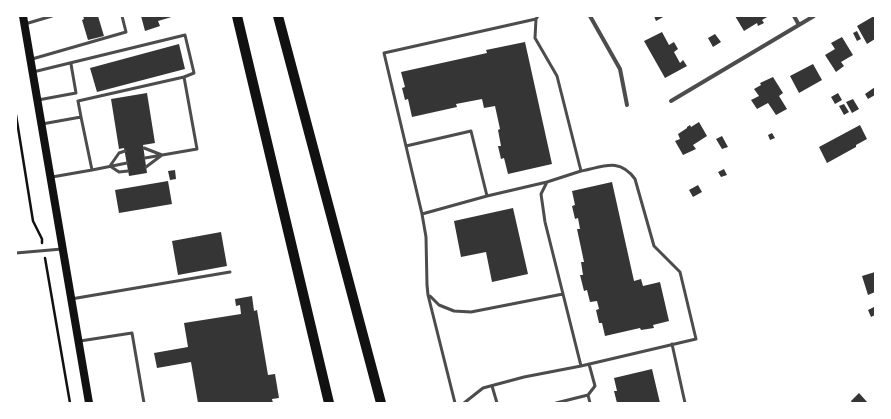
<!DOCTYPE html>
<style>
body{margin:0}
#map{position:relative;width:891px;height:419px;overflow:hidden;background:#fff;font-family:Overpass,sans-serif}
canvas{display:block}
.frame{position:absolute;inset:0;border:17px solid #fff;pointer-events:none}
</style>
<div id="map">
<canvas width="891" height="419"></canvas>
<div class="frame"></div>
</div>
<script>
const ctx = document.querySelector('canvas').getContext('2d');
ctx.lineJoin = 'round';
function fillPath(path, color) { ctx.fillStyle = color; ctx.fill(path, 'evenodd'); }
function stroke(path, color, width, dash) { ctx.strokeStyle = color; ctx.lineWidth = width; ctx.lineCap = dash ? 'butt' : 'round'; ctx.setLineDash(dash || []); ctx.stroke(path); }
fillPath(new Path2D(`
 M83,16H98L104,36L88,40L82,20L84,19Z
 M141,16H175L158,21L160,26L145,31Z
 M654,16H665L656,21Z
 M735,16H769L762,20L764,23L758,26L757,23L744,31Z
 M874,16H875V39L867,44L857,26Z
 M857,31L861,39L857,41L853,33Z
 M662,32L669,45L674,42L678,49L674,52L680,63L683,60L687,66L665,78L644,41Z
 M715,34L721,42L713,47L708,38Z
 M842,37L853,55L841,62L844,66L836,72L825,55L835,49L831,43Z
 M525,42L552,164L508,174L504,158L501,159L498,146H501L498,130L500,129L495,106L484,108L482,99L456,104L457,107L412,117L408,99L405,100L402,88L405,87L401,72L487,53L486,50Z
 M179,44L185,69L97,92L90,68Z
 M813,64L822,80L799,93L790,76Z
 M773,77L783,93L779,96L787,109L776,115L768,103L757,109L751,100L759,96L754,89L761,85L760,83Z
 M875,87V95L868,99L865,94Z
 M147,93L155,143L143,145L147,173L129,176L124,148L119,149L111,99Z
 M838,93L842,100L835,104L831,97Z
 M853,99L859,109L852,113L846,102Z
 M844,104L849,112L844,115L839,106Z
 M699,122L707,136L693,145L696,149L683,155L675,141L680,139L678,134L687,128V127L690,125L691,127Z
 M860,125L867,139L856,145V147L827,163L819,147Z
 M772,133L775,138L770,140L768,135Z
 M722,136L728,147L722,149L716,139Z
 M724,169L727,175L721,177L718,172Z
 M175,170L176,179L170,180L168,171Z
 M168,181L172,204L119,213L115,190Z
 M612,182L634,281L641,279L643,286L660,282L669,321L653,325L654,328L641,330L640,328L605,336L602,323H599L596,310L599,309L597,301L590,302L587,290L584,291L580,275H583L581,262H584L577,229H580L578,218L575,219L572,206L575,205L572,191Z
 M698,185L702,192L693,197L689,190Z
 M513,208L528,274L492,282L486,252L461,257L454,221Z
 M221,232L227,266L178,275L172,241Z
 M875,272V292L868,295L862,276Z
 M252,296L254,311L257,310L268,375L275,374L279,398L272,399L273,403H198L191,362L157,368L154,353L188,347L184,323L241,314L240,305L236,306L235,299Z
 M874,307L875,315L871,317L868,310Z
 M652,369L660,403H617L614,391H617L614,378Z
 M859,393L868,403H852L851,401Z`), '#353535');
stroke(new Path2D(`
 M16,115L33,221L42,239V243
 M45,258L70,403`), '#111', 2.5);
stroke(new Path2D(`
 M536,19L384,53L422,214L487,196L547,182
 M25,24L52,16
 M32,59L126,32L122,16
 M33,72L185,35L194,73L184,77
 M38,100L76,93L71,64
 M81,117L78,101L184,77L197,149L145,158
 M42,124L81,117L92,170L52,177
 M406,146L471,131L487,196
 M144,148L162,155L146,167
 M125,151L119,153L110,166L119,172L128,171
 M92,170L127,163
 M581,171C603,167 619,157 635,179L654,246L680,272L696,339L581,366
 M422,214L426,237L427,285L428,295L455,403
 M16,253L62,249
 M430,296L439,305L454,311L471,312L563,294
 M71,299L230,272
 M80,341L132,333L144,403
 M672,344L685,403
 M492,386L497,403
 M588,395L595,386L589,364
 M464,403L483,388L524,377L581,366L545,222L541,194L547,182L581,171L557,76L535,38L536,19L538,16
 M556,403L588,395L590,403`), '#4c4c4c', 3);
stroke(new Path2D(`
 M590,16L620,69L627,105
 M794,16L799,25
 M671,101L814,16`), '#4c4c4c', 4);
stroke(new Path2D(`
 M23,16L89,403`), '#111', 8);
stroke(new Path2D(`
 M237,16L329,403
 M278,16L381,403`), '#111', 10);
</script>
